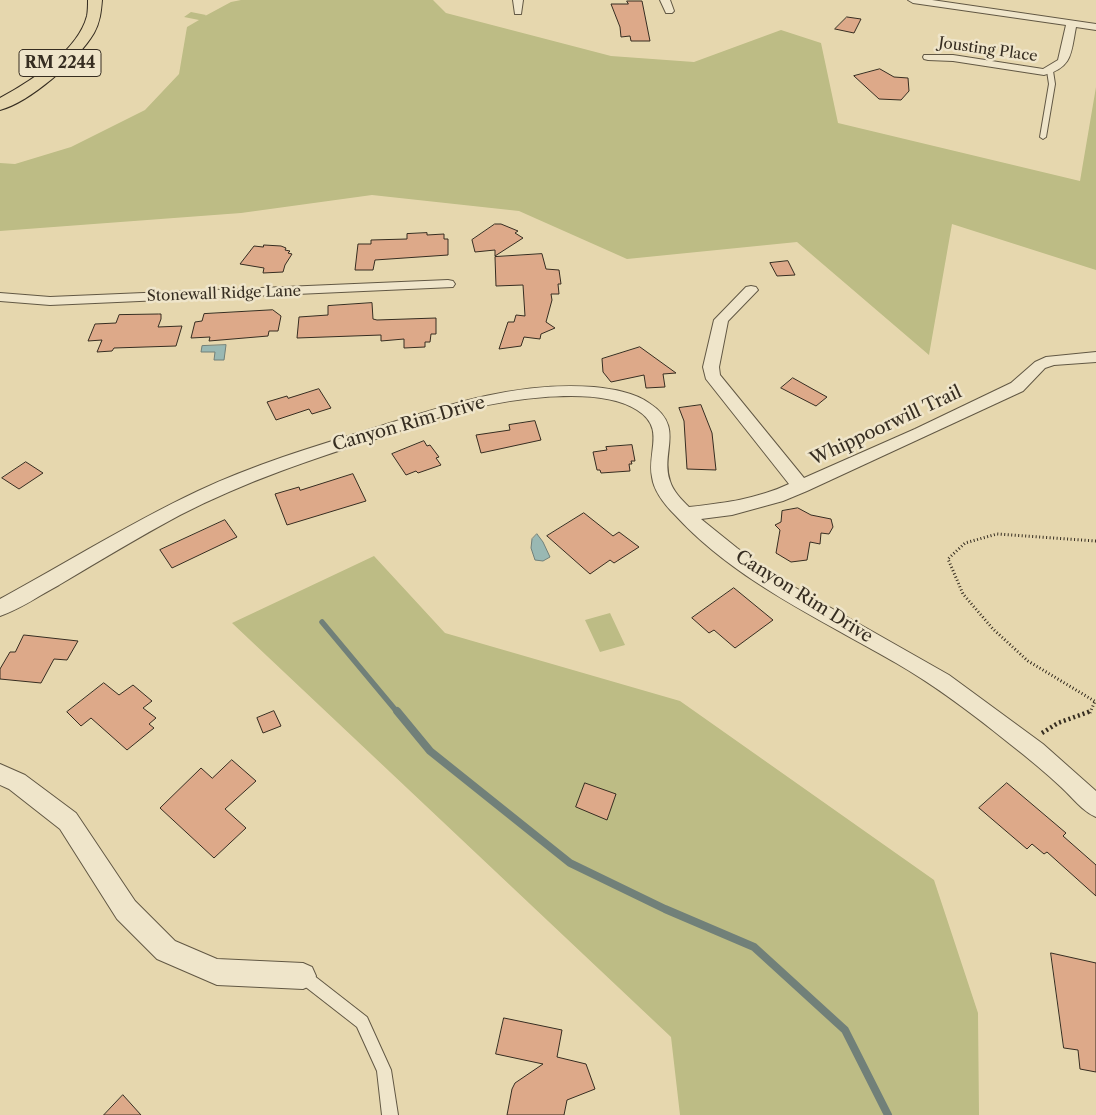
<!DOCTYPE html>
<style>
body{margin:0}
canvas{display:block;background:#e6d7ae}
</style>
<canvas width="1096" height="1115"></canvas>
<script>
const ctx = document.querySelector('canvas').getContext('2d');
ctx.lineJoin = 'round';
function fillPath(path, color) { ctx.fillStyle = color; ctx.fill(path, 'evenodd'); }
function stroke(path, color, width, dash) { ctx.strokeStyle = color; ctx.lineWidth = width; ctx.lineCap = dash ? 'butt' : 'round'; ctx.setLineDash(dash || []); ctx.stroke(path); }
function write(font, color, halo, rows, align = 'center') {
  ctx.font = font + ' "Libre Caslon Text",serif'; ctx.lineWidth = 5; ctx.setLineDash([]); ctx.textBaseline = 'middle'; ctx.strokeStyle = halo; ctx.fillStyle = color; for (const [text, x, y, turn = 0] of rows) {
    ctx.save(); ctx.translate(x, y); ctx.rotate((+turn || 0) * Math.PI / 180); ctx.textAlign = isNaN(turn) ? turn : align; if (halo) ctx.strokeText(text, 0, 0); ctx.fillText(text, 0, 0); ctx.restore();
  }
}
fillPath(new Path2D(`
 M241,0H433L446,13L611,56L694,62L781,30L821,43L838,123L1080,181L1096,87V270L952,224L929,355L797,242L627,259L519,211L372,195L241,213L0,231V163L15,164L71,147L145,110L179,74L187,27L199,20L184,17L191,12L206,15L205,16L231,2Z
 M374,556L445,633L680,701L934,880L978,1013L979,1115H680L671,1037L232,623Z
 M610,613L625,645L600,652L585,620Z`), '#bdbc85');
const water = new Path2D(`
 M226,345L224,360H214L215,352H201L202,346Z
 M537,534L543,542L550,557L543,561L535,560L531,548L532,539Z`);
fillPath(water, '#99b8b3');
stroke(water, '#718079', 1);
stroke(new Path2D(`
 M322,622L398,713`), '#718079', 5.5);
stroke(new Path2D(`
 M397,711L430,751L570,863L665,909L754,947L845,1030L888,1115`), '#718079', 8);
const building = new Path2D(`
 M627,1H642L650,41H631L630,36L621,37L620,27L611,4H628Z
 M847,17L861,19L854,33L835,29Z
 M880,69L894,77L908,78L909,91L901,100L879,99L854,76Z
 M495,224H501L518,231L515,233L523,238L495,256V250L475,252L472,240Z
 M427,233V235L444,234V239H448V255L375,260L373,270H355L358,244H371V240L407,239V234Z
 M264,245L281,246L286,248L285,250L290,251L288,253L292,254L285,265L283,272L263,273L264,268L240,264L254,246L263,247Z
 M542,254L546,269L559,270L561,284H558L559,294H551L552,300L546,322L555,328L541,334L540,339L524,337L521,346L499,349L508,322H514L516,315L525,316L523,285L496,286L495,257Z
 M788,261L795,275L777,276L770,263Z
 M372,303L373,319L377,320L436,318V334H431L430,342H425V347L404,348V339L381,341V335L297,338L299,317L328,315V306Z
 M273,310L281,316L278,331H269L268,336L209,341L210,337L191,338L195,322L202,321L204,314Z
 M159,314H161V319L158,327L182,326L176,346L114,348L112,351L97,352L102,340L88,341L95,324L116,323L119,315Z
 M640,347L676,373L663,374L665,387L646,388L644,375L611,382L603,372L602,359Z
 M793,378L809,387L827,397L816,406L781,388Z
 M319,389L331,408L312,414L309,409L276,420L267,402L287,396L288,398Z
 M701,405L712,433L716,470L687,469L684,421L679,408Z
 M535,421L541,440L481,453L476,435L510,430L509,425Z
 M424,441L427,446L430,445L439,457L436,458L441,465L418,473L416,471L406,475L392,454Z
 M632,445L635,461H631L632,464H629L630,471L601,473L600,470H597L593,452L607,450L606,447Z
 M26,462L43,473L19,489L2,478Z
 M353,474L366,501L287,525L275,494L299,487L300,490Z
 M798,508L811,515L831,519L833,527L829,534L821,533L820,544L810,542L807,560L791,562L776,553L780,530L775,525L781,522L782,511Z
 M584,513L613,536L619,532L639,547L614,563L610,560L590,574L547,536Z
 M225,520L237,537L172,568L160,550Z
 M734,588L773,620L735,648L714,630L709,633L692,618Z
 M24,635L78,641L67,660L54,659L41,683L0,679V669L10,652H15Z
 M104,683L119,695L133,685L152,701L143,708L156,718L149,724L154,728L127,750L91,718L81,726L67,712Z
 M274,711L281,726L263,733L257,718Z
 M232,760L256,781L225,809L246,828L214,858L160,808L201,768L212,778Z
 M585,783L616,794L607,820L576,807Z
 M1007,783L1066,833L1063,836L1096,865V896L1047,852L1044,854L1032,844L1027,849L979,808Z
 M1051,953L1096,963V1072L1080,1069L1078,1050L1064,1048Z
 M504,1018L562,1030L557,1057L586,1064L595,1089L567,1100L564,1115H507L512,1089L515,1083L543,1064L496,1054Z
 M123,1095L141,1115H104Z`);
fillPath(building, '#dda989');
stroke(building, '#362d21', 1);
const service = new Path2D(`
 M1050,69L1053,71L1055,84L1046,137L1043,139L1040,137L1049,84L1047,71Z
 M303,969L308,971L367,1017L391,1070L398,1115H382L377,1071L357,1027L298,981L296,976L298,971Z`);
const minor = new Path2D(`
 M513,0H523L521,14H515Z
 M660,0H670L674,11L672,13H666Z
 M908,0H932L1096,24V30L1076,27C1071,52 1073,68 1044,75L953,61L928,60L924,59L923,57L924,55H953L1043,69L1058,60L1066,25L913,3Z
 M448,280L453,281L455,284L453,287L50,305L0,301V293L50,297Z
 M751,286L756,287L758,290L728,321L719,367L720,375L804,478L915,429L1011,383L1035,362L1046,357L1096,352V362L1054,365L1045,368L1023,391L807,491L783,501L732,515L701,519L737,548L780,579L949,675L1043,744L1096,791V817C1082,811 1072,797 1061,787C1045,772 1028,758 1010,744C974,715 936,686 896,663C820,619 736,581 676,516C665,505 654,492 652,477C647,451 666,428 637,410C598,384 504,400 461,411C435,418 410,427 385,436C315,458 246,481 180,515C139,537 99,561 59,585C40,595 21,609 0,616V599C66,563 130,523 198,491C253,465 312,447 371,429C444,406 516,381 594,387C612,389 634,392 649,403C686,427 660,451 670,481C673,491 681,499 689,507C724,503 757,499 789,484L706,379L703,367L714,320L746,287Z
 M0,764L25,775L76,813L135,901L175,941L217,959L303,963L312,967L316,976L312,985L303,989L217,985L157,959L117,919L60,829L9,789L0,785Z`);
const primary = new Path2D(`
 M88,0H102C101,12 100,22 94,33C78,60 30,102 0,110V98C30,82 78,51 87,16C88,11 88,5 88,0Z`);
stroke(service, '#625844', 2);
stroke(minor, '#625844', 2);
stroke(primary, '#362d21', 2);
stroke(new Path2D(`
 M1096,541L997,534L965,543L948,559L963,594L993,629L1028,661L1096,702
 M1090,713L1095,701`), '#362d21', 3, [1, 2.5]);
stroke(new Path2D(`
 M1042,733L1058,723L1091,711`), '#362d21', 4.5, [2, 3]);
fillPath(service, '#efe5ca');
fillPath(minor, '#efe5ca');
fillPath(primary, '#e6d7ae');
write('15px', '#362d21', '#efe5ca', [
 ["Jousting Place",988,50,8],
 ["Stonewall Ridge Lane",224,294,-2]
]);
for (const [x, y, w] of [
 [60,63,82]
]) { const box = new Path2D(); box.roundRect(x - w / 2, y - 13.5, w, 27, 4); ctx.fillStyle = '#efe5ca'; ctx.fill(box); stroke(box, '#362d21', 1); }
write('bold 16px', '#362d21', null, [
 ["RM 2244",60,63]
]);
write('18px', '#362d21', '#efe5ca', [
 ["Canyon Rim Drive",409,424,-16],
 ["Whippoorwill Trail",886,426,-25],
 ["Canyon Rim Drive",804,597,32]
]);
</script>
